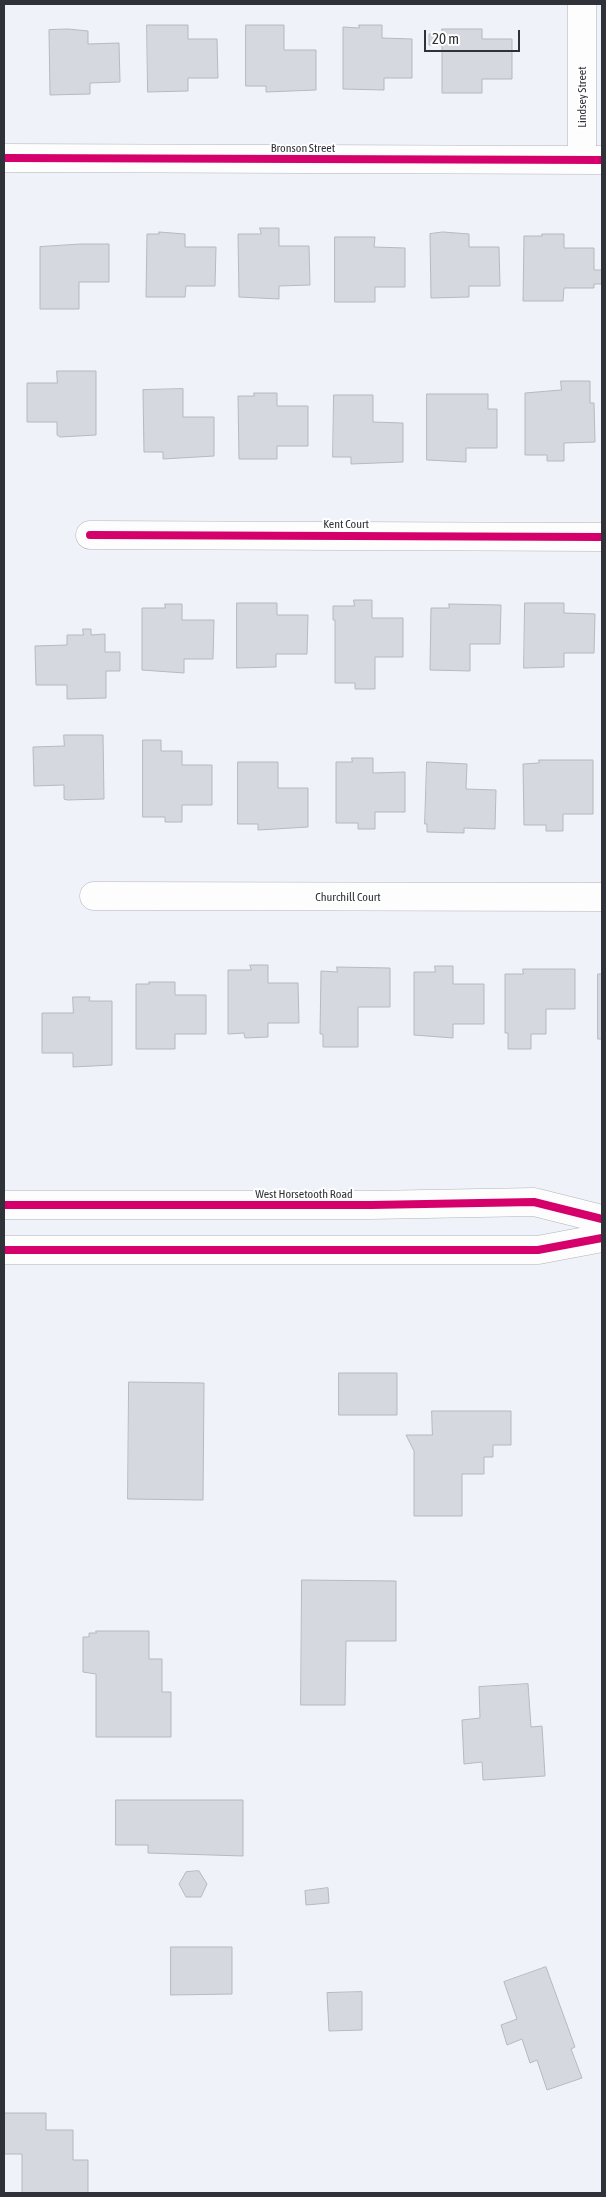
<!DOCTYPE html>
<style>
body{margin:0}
#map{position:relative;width:606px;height:2197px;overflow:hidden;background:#eff3f9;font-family:"Asap Condensed",sans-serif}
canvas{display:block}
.frame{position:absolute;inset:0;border:5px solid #2f3238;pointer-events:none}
.scale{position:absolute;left:424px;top:30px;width:96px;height:22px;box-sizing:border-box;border:2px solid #2f3238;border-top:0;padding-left:6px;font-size:15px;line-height:18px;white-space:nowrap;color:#2f3238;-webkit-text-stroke:4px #fff;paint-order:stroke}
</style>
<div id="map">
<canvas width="606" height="2197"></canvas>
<div class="frame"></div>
<div class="scale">20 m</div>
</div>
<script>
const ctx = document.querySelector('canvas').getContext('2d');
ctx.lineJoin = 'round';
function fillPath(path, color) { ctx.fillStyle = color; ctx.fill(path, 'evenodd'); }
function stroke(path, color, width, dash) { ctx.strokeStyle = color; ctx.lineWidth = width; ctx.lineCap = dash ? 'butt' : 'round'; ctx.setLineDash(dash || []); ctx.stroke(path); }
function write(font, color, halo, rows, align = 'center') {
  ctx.font = font + ' "Asap Condensed",sans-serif'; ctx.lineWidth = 4; ctx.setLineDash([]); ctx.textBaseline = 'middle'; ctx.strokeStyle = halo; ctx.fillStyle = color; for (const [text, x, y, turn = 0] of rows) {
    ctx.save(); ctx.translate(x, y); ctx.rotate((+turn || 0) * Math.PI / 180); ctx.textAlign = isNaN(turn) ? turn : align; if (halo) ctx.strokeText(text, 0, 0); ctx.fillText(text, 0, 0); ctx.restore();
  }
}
const building = new Path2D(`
 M147,25H188V39H217L218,78H188V91L148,92Z
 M246,25H284V50H316V90L266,92V86H246Z
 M359,25H382V38L412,39V78H384V90L343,89V27L359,28Z
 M68,29L88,31V44L119,43L120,82L90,83V94L50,95L49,30Z
 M442,29H482V39H512V79H482V93H442V45H429V34L442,33Z
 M260,228H279V246H309L310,285L279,286V299L239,297L238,234H261Z
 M159,232L185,234V247H216L215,286H186L185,297H146L147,234H159Z
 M443,232L469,234V247H499L500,286H469V297L431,298L430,234Z
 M542,234H564V248H594V270H602V284H594V288H564L563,301H523L524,236H542Z
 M335,237H375L374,247L405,248V287H375V302H335Z
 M81,244H109V282H79V309H40V247Z
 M57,371H96V435L60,437L57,435V422H27V383H57Z
 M561,381H590V403H594L595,442L564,443V461H547V455H525V393L561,390Z
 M183,389V417H214V456L163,459V452H144L143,390Z
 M254,393H277V406H308V446H277V459H239L238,396H254Z
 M427,394H488V409H497V448H466V462L427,460Z
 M334,395H373V422L403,423V462L351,464V457H333Z
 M354,600H372V618H403V657H375V689H355V683H335V620H333V606H354Z
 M237,603H277V615H308L307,654H276V667L237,668Z
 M525,603H564V613L595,614L594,653H564V667L524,668Z
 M165,604H182V620H214L213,659H184V673L142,670V608H165Z
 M449,604L501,605L500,644H470V671L430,670L431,608H449Z
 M83,629H91V635L105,634V652H120V671H106V698L67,699V685H36L35,646L67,645V635H83Z
 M64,735H103L104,799L67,800L64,799V785L34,786L33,747L64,746Z
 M143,740H161V751H182V765H212V805H182V822H165V817H143Z
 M352,758H373V773L405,772V812H375V829H358V823H336V762H352Z
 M539,760H593V814H563V831H546V825H524L523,764L539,763Z
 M238,762H278V788H308V827L258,830V824H238Z
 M427,762L467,764L466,789L496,790L495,829L464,828V833L427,832V824H425Z
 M250,965H268V983H298L299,1023H268V1037L245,1038L244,1033L228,1034V970H251Z
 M435,966H453V984H484V1024H453V1038L414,1035V972H435Z
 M337,967L390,968V1007H358V1047H323V1034H320L321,971L337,972Z
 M523,969H575V1009H546V1034H531V1049H508V1033H505V974H523Z
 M598,974H602V1039H598Z
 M149,982H175V995H206V1034H175V1049H136V984H149Z
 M73,997H90L89,1001H112V1065L73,1067V1053H42V1013H73Z
 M339,1373H397V1415H339Z
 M129,1382L204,1383L203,1500L128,1499Z
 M432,1411H511V1445H493V1457H484V1474H462V1516H414V1451L406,1435H432Z
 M302,1580L396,1581V1641H346L345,1705H301Z
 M96,1631H149V1659H162V1692H171V1737H96V1674L83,1672V1637H89V1633H96Z
 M528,1684L531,1727L542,1726L545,1776L483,1780L482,1762L464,1764L462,1720L480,1718L479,1687Z
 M116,1800H243V1856L148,1853V1845H116Z
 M199,1871L207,1884L201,1897H186L179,1884L186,1872Z
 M328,1888L329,1903L306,1905L305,1891Z
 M171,1947H232V1994L171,1995Z
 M546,1967L575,2047L571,2049L582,2078L547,2090L537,2060L530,2063L522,2039L507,2045L501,2025L517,2019L504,1982Z
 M362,1992V2030L329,2031L327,1993Z
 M4,2113H46V2130H73V2160H88V2193H22V2154H4Z`);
fillPath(building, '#d5d8de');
stroke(building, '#b6b9be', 1);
const street = new Path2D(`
 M4,158L602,160
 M582,160V4
 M90,535L602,537
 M94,896L602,897`);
const secondary = new Path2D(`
 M4,1205H371L534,1202L602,1219
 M4,1250H538L602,1238`);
stroke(street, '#b1b4ba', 29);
stroke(secondary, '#b1b4ba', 29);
stroke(street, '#fdfdfe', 28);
stroke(secondary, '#fdfdfe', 28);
stroke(new Path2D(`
 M4,158L602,160
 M90,535L602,537
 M4,1205H371L534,1202L602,1219
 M4,1250H538L602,1238`), '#d6006c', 8);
write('12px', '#2f3238', '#fff', [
 ["Lindsey Street",582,97,-90],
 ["Bronson Street",303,148],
 ["Kent Court",346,524],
 ["Churchill Court",348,897],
 ["West Horsetooth Road",304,1194]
]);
</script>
